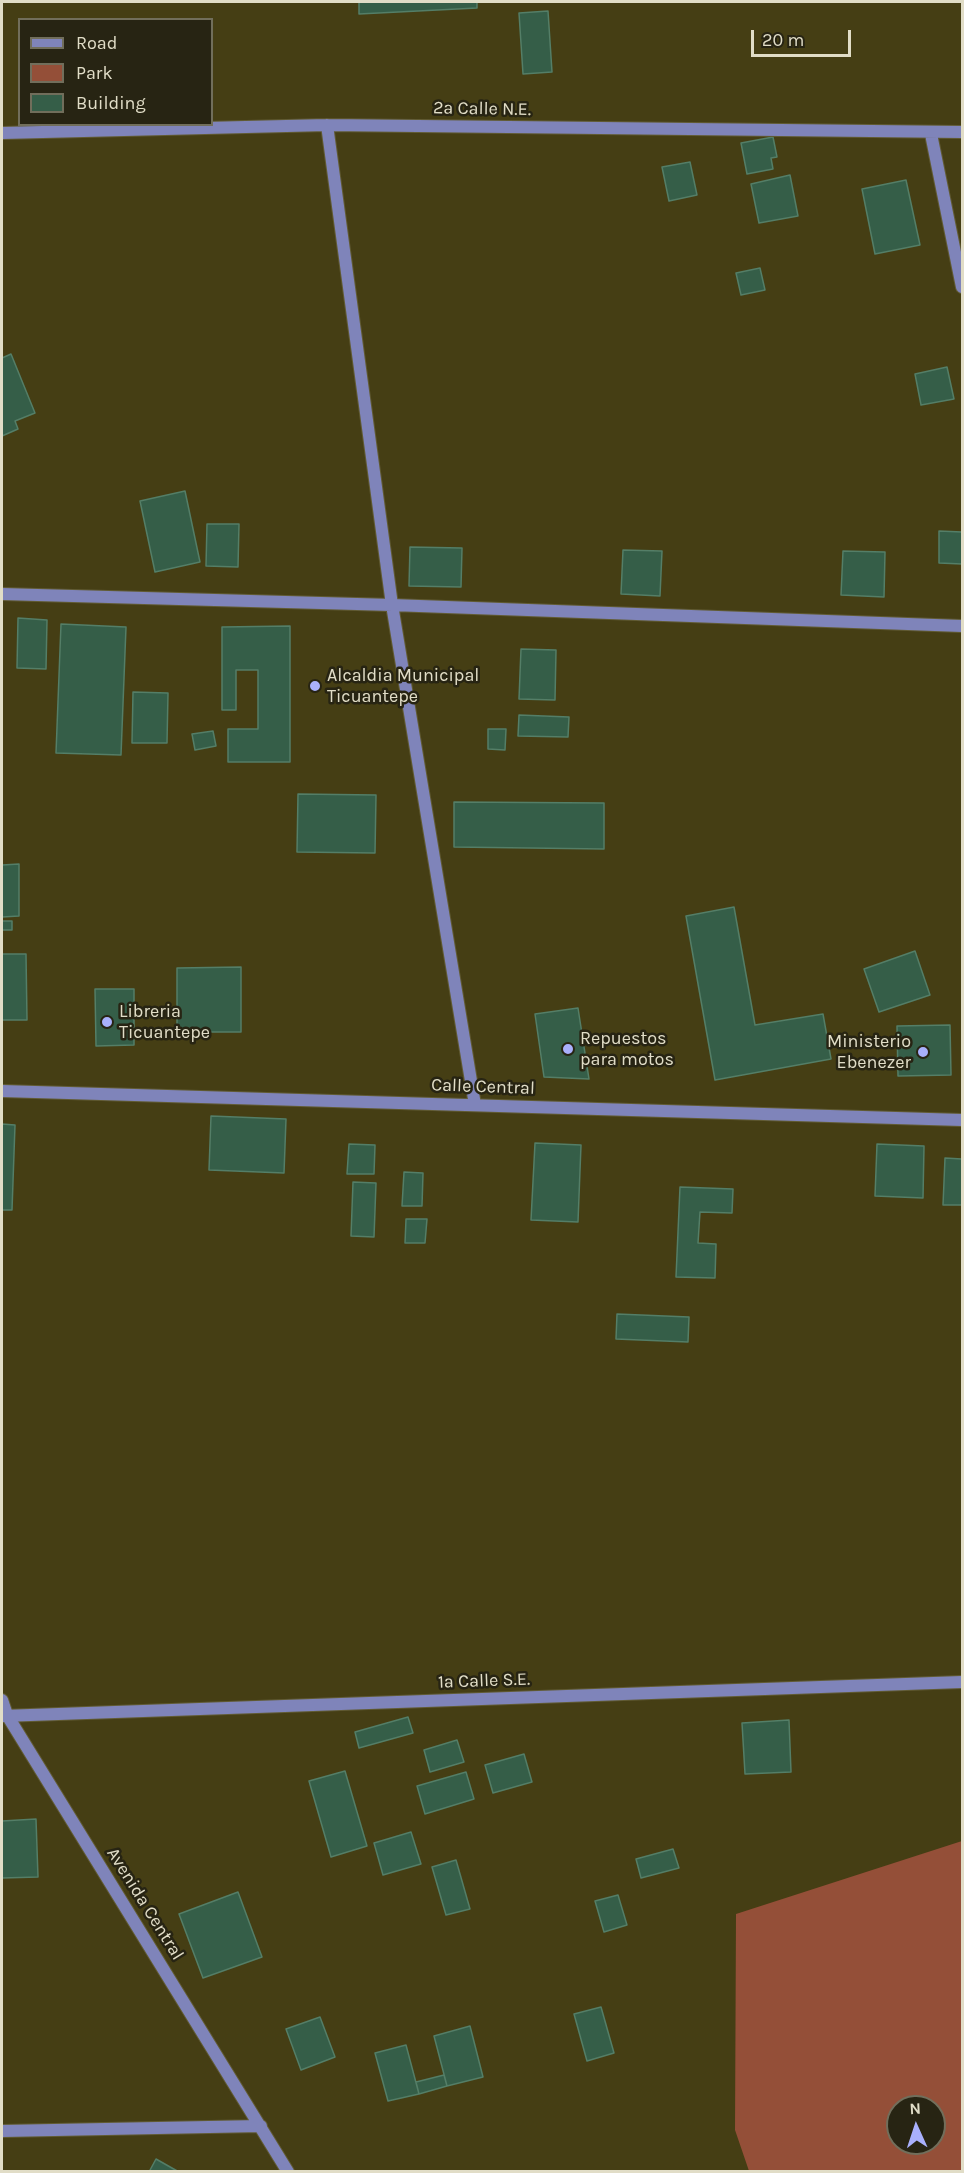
<!DOCTYPE html>
<style>
body{margin:0}
#map{position:relative;width:964px;height:2173px;overflow:hidden;background:#453e14;font-family:Karla,sans-serif}
canvas{display:block}
.frame{position:absolute;inset:0;border:3px solid #e1ddc7;pointer-events:none}
.legend{position:absolute;left:18px;top:18px;width:195px;height:108px;box-sizing:border-box;background:#272413;border:2px solid #716e5b;margin:0;padding:8px 10px;list-style:none;font-size:18px;color:#e1ddc7}
.legend li{display:flex;align-items:center;gap:12px;height:30px}
.legend b{width:30px;border:2px solid #716e5b}
.north{position:absolute;left:886px;top:2095px;width:60px;height:60px;box-sizing:border-box;background:#272413;border:2px solid #716e5b;border-radius:50%;rotate:357deg;font-size:16px;font-weight:700;line-height:24px;text-align:center;color:#e1ddc7}
.north::after{content:'';display:block;margin:auto;width:21px;height:27px;background:#a9b0fc;clip-path:polygon(50% 0,100% 100%,50% 72%,0 100%)}
.scale{position:absolute;left:751px;top:30px;width:100px;height:27px;box-sizing:border-box;border:3px solid #e1ddc7;border-top:0;padding-left:8px;font-size:18px;line-height:21px;white-space:nowrap;color:#e1ddc7;-webkit-text-stroke:4px #272413;paint-order:stroke}
</style>
<div id="map">
<canvas width="964" height="2173"></canvas>
<div class="frame"></div>
<ul class="legend">
<li><b style="height:8px;background:#7f84ba"></b>Road</li>
<li><b style="height:16px;background:#944f38"></b>Park</li>
<li><b style="height:16px;background:#355e48"></b>Building</li>
</ul>
<div class="north">N</div>
<div class="scale">20 m</div>
</div>
<script>
const ctx = document.querySelector('canvas').getContext('2d');
ctx.lineJoin = 'round';
function fillPath(path, color) { ctx.fillStyle = color; ctx.fill(path, 'evenodd'); }
function stroke(path, color, width, dash) { ctx.strokeStyle = color; ctx.lineWidth = width; ctx.lineCap = dash ? 'butt' : 'round'; ctx.setLineDash(dash || []); ctx.stroke(path); }
function write(font, color, halo, rows, align = 'center') {
  ctx.font = font + ' Karla,sans-serif'; ctx.lineWidth = 5; ctx.setLineDash([]); ctx.textBaseline = 'middle'; ctx.strokeStyle = halo; ctx.fillStyle = color; for (const [text, x, y, turn = 0] of rows) {
    ctx.save(); ctx.translate(x, y); ctx.rotate((+turn || 0) * Math.PI / 180); ctx.textAlign = isNaN(turn) ? turn : align; if (halo) ctx.strokeText(text, 0, 0); ctx.fillText(text, 0, 0); ctx.restore();
  }
}
fillPath(new Path2D(`
 M962,1841V2171H749L735,2130L736,1914ZM898,2107H934V2143H898Z`), '#944f38');
const building = new Path2D(`
 M359,2H477V8L359,14Z
 M548,11L552,72L523,74L519,13Z
 M773,137L777,157L771,158L773,169L747,174L741,143Z
 M690,162L697,195L669,201L662,167Z
 M790,175L798,216L759,223L751,184Z
 M906,180L920,245L875,254L862,189Z
 M760,268L765,290L741,295L736,273Z
 M11,354L35,413L15,421L18,429L2,436V358Z
 M947,367L954,399L921,405L915,374Z
 M185,491L200,562L155,572L140,501Z
 M207,524H239L238,567L206,566Z
 M939,531L962,532V564L939,563Z
 M410,547L462,548L461,587L409,586Z
 M623,550L662,551L660,596L621,594Z
 M843,551L885,552L884,597L841,595Z
 M18,618L47,620L46,669L17,668Z
 M61,624L126,627L121,755L56,753Z
 M290,626V762H228V729H258V670H236V710H222V627Z
 M521,649L556,650L555,700L519,699Z
 M133,692L168,693L167,743H132Z
 M519,715L569,717L568,737L518,736Z
 M488,729H506L505,750L488,749Z
 M213,731L216,746L195,750L192,734Z
 M298,794L376,795L375,853L297,852Z
 M454,802L604,803V849L454,847Z
 M19,864V916L2,917V865Z
 M734,907L755,1025L823,1014L831,1059L715,1080L686,916Z
 M2,921H12V930H2Z
 M915,951L930,995L879,1012L864,969Z
 M2,954H26L27,1020H2Z
 M241,967V1032H177V968Z
 M95,989H134V1045L96,1046Z
 M578,1008L589,1079L544,1077L535,1014Z
 M950,1025L951,1075L898,1076L897,1026Z
 M211,1116L286,1119L284,1173L209,1170Z
 M2,1124L15,1125L12,1210H2Z
 M535,1143L581,1145L578,1222L531,1220Z
 M349,1144L375,1145L374,1174H347Z
 M877,1144L924,1146L923,1198L875,1196Z
 M945,1158L962,1159V1205H943Z
 M404,1172L423,1173L422,1206H402Z
 M353,1182L376,1183L374,1237L351,1236Z
 M680,1187L733,1189L732,1213L700,1212L698,1243L716,1244L715,1278L676,1277Z
 M406,1219H427L425,1243H405Z
 M617,1314L689,1317L688,1342L616,1339Z
 M408,1717L413,1733L359,1748L355,1732Z
 M789,1720L791,1772L745,1774L742,1723Z
 M457,1740L464,1762L430,1772L424,1750Z
 M524,1754L532,1782L493,1793L485,1765Z
 M345,1771L367,1846L331,1857L309,1781Z
 M466,1772L474,1799L425,1814L417,1786Z
 M36,1819L38,1877L2,1878V1821Z
 M411,1832L421,1864L383,1875L374,1843Z
 M673,1849L679,1868L641,1878L636,1859Z
 M456,1860L470,1909L446,1915L432,1867Z
 M238,1892L262,1957L203,1978L179,1914Z
 M618,1895L627,1925L604,1932L595,1901Z
 M601,2007L614,2053L587,2061L574,2014Z
 M320,2017L335,2057L301,2070L286,2029Z
 M470,2026L483,2077L447,2086L434,2036Z
 M406,2045L419,2094L388,2101L375,2053Z
 M444,2075L447,2086L419,2094L416,2082Z
 M156,2159L179,2172H149Z`);
fillPath(building, '#355e48');
stroke(building, '#547e67', 1.5);
const street = new Path2D(`
 M327,125L392,605L475,1105
 M2,133L327,125L962,132
 M931,134L962,287
 M2,594L392,605L962,626
 M2,1091L962,1120
 M2,1700L7,1715L288,2172
 M2,1716L962,1682
 M2,2131L261,2126`);
stroke(street, '#615b34', 14);
stroke(street, '#7f84ba', 12);
for (const [x, y, r, color] of [
 [315,686,6,"#a9b0fc"],
 [107,1022,6,"#a9b0fc"],
 [568,1049,6,"#a9b0fc"],
 [923,1052,6,"#a9b0fc"]
]) { const dot = new Path2D(); dot.arc(x, y, r, 0, 2 * Math.PI); ctx.fillStyle = color; ctx.fill(dot); stroke(dot, '#272413', 2); }
write('18px', '#e1ddc7', '#272413', [
 ["2a Calle N.E.",482,109,1],
 ["Calle Central",483,1087,2],
 ["1a Calle S.E.",484,1681,-2],
 ["Avenida Central",145,1904,58]
]);
write('18px', '#e1ddc7', '#272413', [
 ["Alcaldia Municipal",327,676],
 ["Ticuantepe",327,697],
 ["Libreria",119,1012],
 ["Ticuantepe",119,1033],
 ["Repuestos",580,1039],
 ["para motos",580,1060],
 ["Ministerio",911,1042,"right"],
 ["Ebenezer",911,1063,"right"]
], 'left');
</script>
